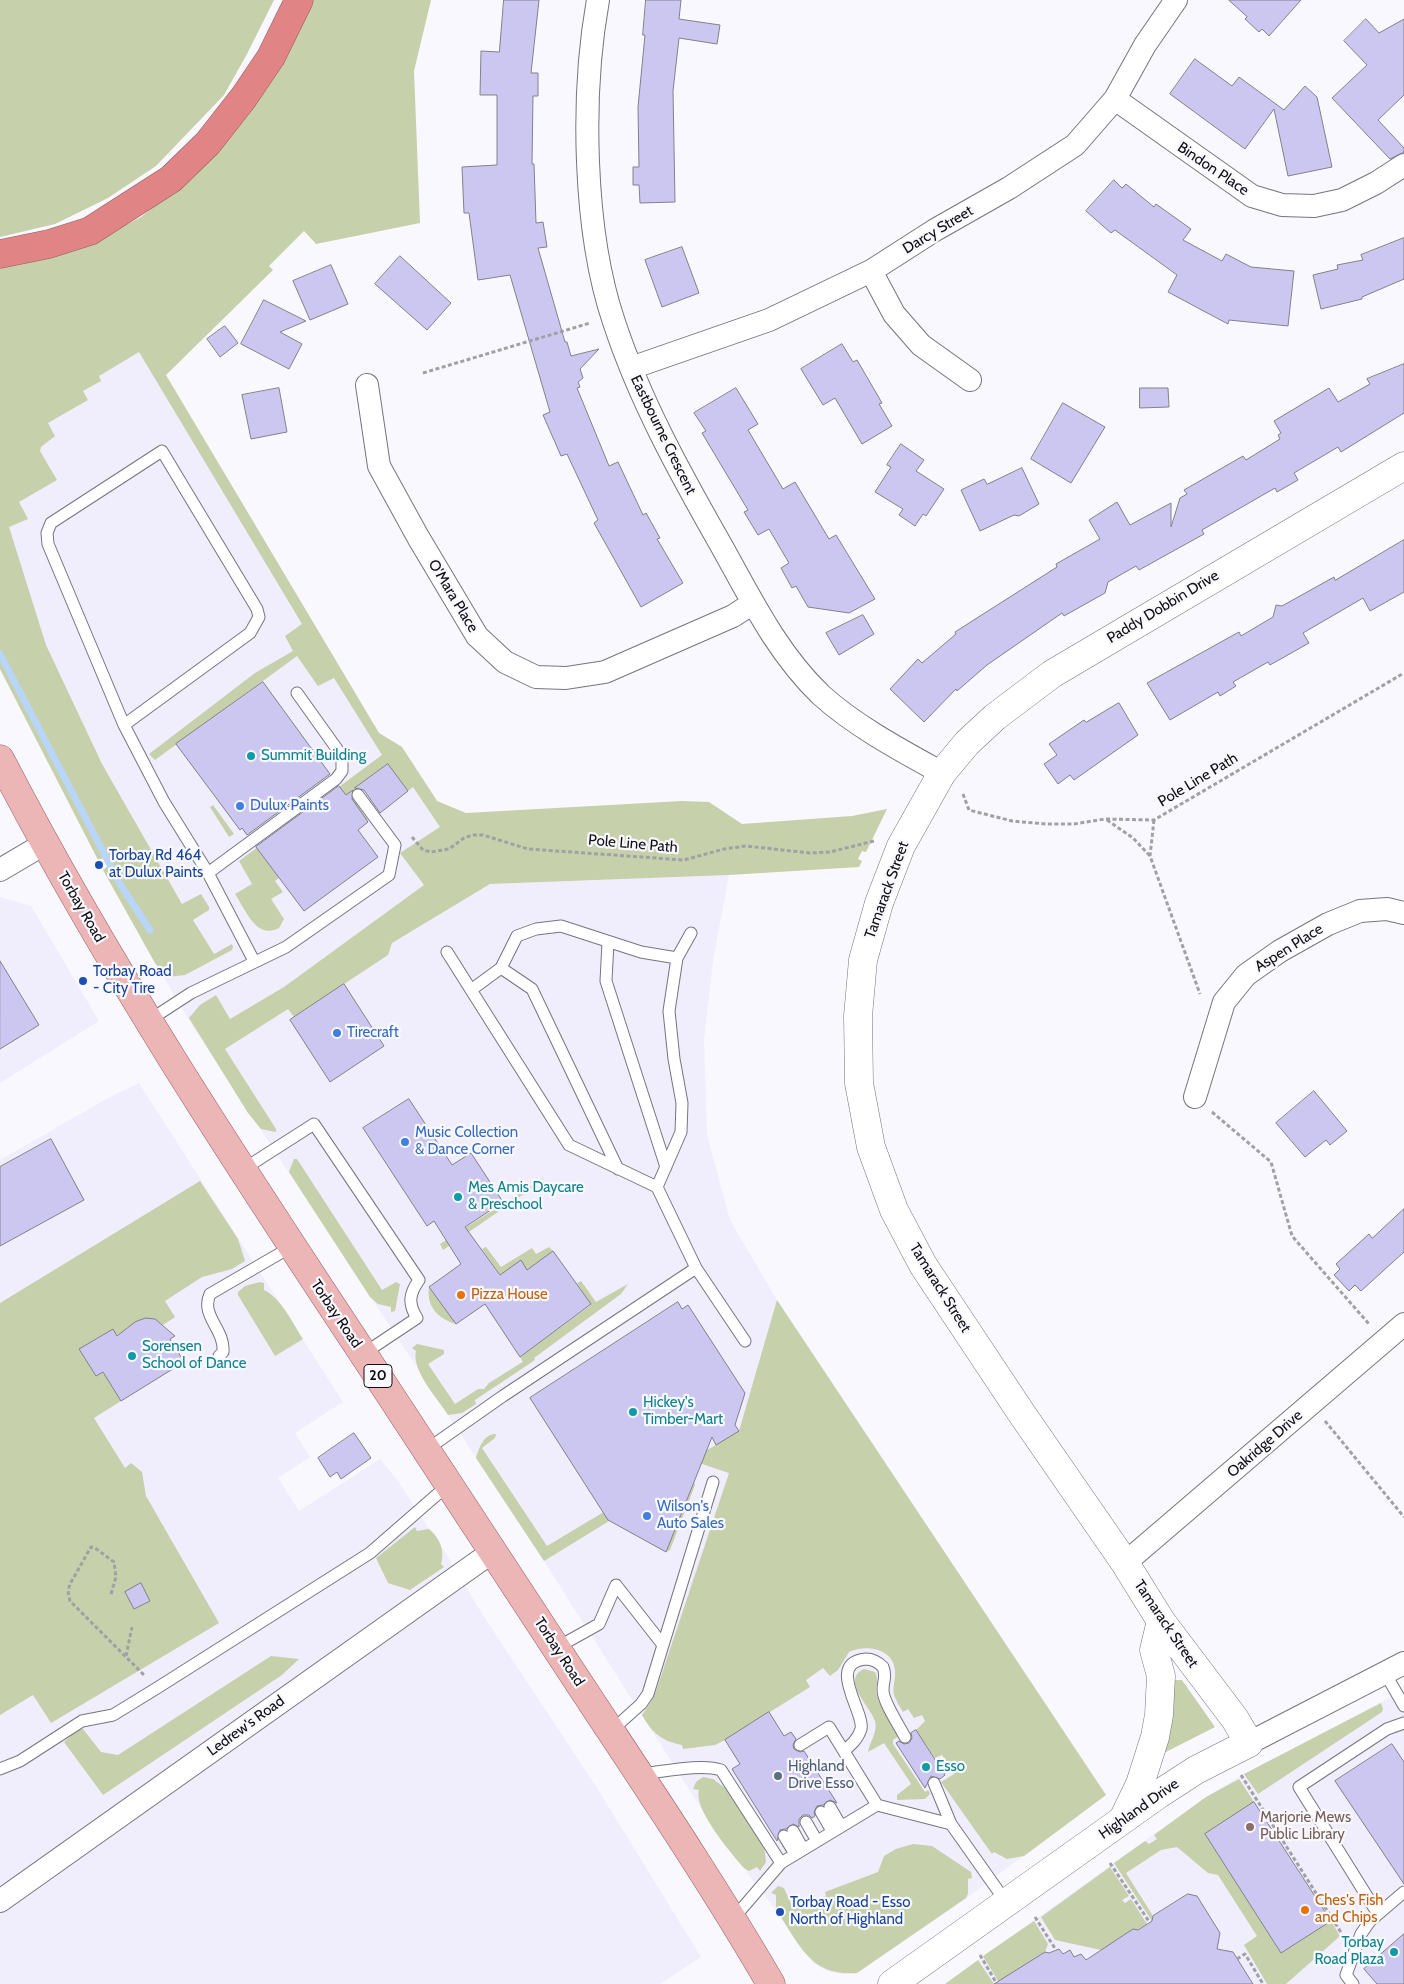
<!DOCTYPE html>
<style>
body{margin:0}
canvas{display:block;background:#f8f8fe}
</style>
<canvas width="1404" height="1984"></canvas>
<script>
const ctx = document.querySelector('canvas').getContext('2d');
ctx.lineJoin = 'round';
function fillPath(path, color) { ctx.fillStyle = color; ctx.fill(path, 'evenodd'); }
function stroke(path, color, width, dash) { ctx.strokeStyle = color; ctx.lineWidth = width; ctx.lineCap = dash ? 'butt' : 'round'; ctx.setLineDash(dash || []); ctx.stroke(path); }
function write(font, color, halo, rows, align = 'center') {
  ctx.font = font + ' Cabin,sans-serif'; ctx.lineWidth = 4.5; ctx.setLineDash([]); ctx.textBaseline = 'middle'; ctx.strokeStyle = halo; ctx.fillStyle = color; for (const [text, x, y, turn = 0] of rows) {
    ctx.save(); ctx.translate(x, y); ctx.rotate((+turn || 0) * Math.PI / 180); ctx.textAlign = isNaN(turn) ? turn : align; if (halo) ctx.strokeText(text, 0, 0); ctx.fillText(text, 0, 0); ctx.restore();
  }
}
fillPath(new Path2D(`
 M144,348L165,375L379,733L402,747L453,824L468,867L393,942L490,884L729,875L713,961L704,1040L707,1135L730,1220L777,1300L1106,1795L960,1903L857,1973L842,1974L827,1971L813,1963L776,1910L720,1838L544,1561L192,1025L144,944L6,573L8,520L48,423L88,400L83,391L101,381L99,376Z
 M0,897L31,906L99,1021L0,1083Z
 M139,1083L343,1402L295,1433L310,1457L278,1478L299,1511L380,1459L398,1481L429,1529L434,1534L481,1612L597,1788L701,1957L660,1984H0V1160L108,1098Z
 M1404,1690V1984H945L1206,1797L1244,1774Z`), '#f0eefd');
fillPath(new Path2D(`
 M0,0H274L247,54L224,95L156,166L108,198L55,224L0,237Z
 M311,0H431L414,71L420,223L316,244L304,231L269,266L273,270L166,375L379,733L402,747L437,801L466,813L682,801L709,802L742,824L852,816L887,809L866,852L862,851L858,859L862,861L859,867L729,875L490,884L392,943L388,955L294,1017L288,1009L225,1049L276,1129V1132L261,1129L248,1113L189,1018L200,1005L216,995L230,1019L284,987L424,885L400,853L440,827L413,787L408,791L387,764L358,786V795L349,793L368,820L357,828L263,856L279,878L275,881L283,892L271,899L284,919L279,928C256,940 246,910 235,894L252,884L239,861L382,755L334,678L318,686L297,656L155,760L149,754L255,673L293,651L285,636L302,624L139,352L99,376L101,381L83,391L88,400L48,423L55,436L41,447L40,451L57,480L19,502L28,519L9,527L46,645L102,764L182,904L201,894L209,907V910L193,920L214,954L232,944L233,947L232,950L185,975L168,977L167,972L160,969L155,963L103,870L108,866L104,858L98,860L0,669V266L99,239L141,217L186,180Z
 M213,805L234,834L229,837L210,807Z
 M294,1159H297L382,1290L396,1282L400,1284L395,1311L391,1312V1307L378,1304L370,1297L289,1172Z
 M545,1177L531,1189L443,1250L440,1244Z
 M200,1181L238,1239L245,1261L232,1269L202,1277L165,1301L175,1317L163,1325C145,1310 129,1324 120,1341L113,1329L79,1349L96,1376L103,1372L121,1401L94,1418L125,1468L131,1463L142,1472L146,1496L219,1623L51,1723L33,1695L0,1715V1303Z
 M486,1247L501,1267L532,1248L536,1254L549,1247L553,1251L527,1270L521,1260L503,1273L507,1284L482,1249Z
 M581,1281L596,1302L628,1284L621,1294L534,1358L535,1360L475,1400L476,1404L462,1413L448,1415C438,1399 411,1370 416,1351L412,1348L417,1344L444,1350V1354L428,1364L455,1404L478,1389H484L489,1383L521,1363L523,1362L520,1357L591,1305L577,1283Z
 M260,1282L264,1283V1290C282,1299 292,1322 303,1339L275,1356L238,1295V1292L245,1286Z
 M429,1287L456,1324C438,1319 426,1306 429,1287Z
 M777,1300L1106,1795L1024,1856L1007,1859L994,1852L992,1854L941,1782L954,1774L942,1755L935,1758L916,1730L925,1721L922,1715L914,1718L908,1709L903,1712C900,1707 896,1701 894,1695C892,1687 896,1679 895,1671C894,1648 865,1644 849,1652L838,1670L830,1676L823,1668L806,1680L810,1687L725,1740L715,1745L683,1749L682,1745C662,1741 652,1733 642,1715L654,1697L729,1473L702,1464L544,1561L476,1458C479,1448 484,1433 496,1434L495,1438L482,1448L547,1546L739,1431Z
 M694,1482L695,1485L670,1550L666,1552Z
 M415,1527L417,1531L429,1529C440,1538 445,1551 441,1564L444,1567L410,1590L388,1583L376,1558Z
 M271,1656L299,1659L282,1675L103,1795L64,1742L76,1731L83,1729L101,1752L118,1755Z
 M864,1669L875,1672C880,1681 874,1688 877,1696C881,1710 892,1724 899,1736L893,1740V1744L925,1792L928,1790L930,1794L925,1799L897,1800V1795L911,1784L908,1779L884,1743L868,1752C870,1741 878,1732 875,1721C871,1707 840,1680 864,1669Z
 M1175,1680H1182L1184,1683L1215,1727L1160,1755L1172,1683Z
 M1381,1703L1383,1709L1382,1712L1258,1794L1244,1774Z
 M703,1777L713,1779L725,1788L764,1846L766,1862L760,1871L757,1867L749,1871L744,1868C732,1854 693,1809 699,1790L693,1789L696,1782Z
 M1239,1779L1254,1802L1205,1834L1281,1953L1331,1921L1340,1936L1286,1984H1267L1244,1945L1257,1936L1218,1875L1208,1873L1177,1847L1161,1850L1126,1873L1153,1916L1152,1921L1114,1863L1145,1841L1149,1844L1157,1839L1154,1835L1206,1797Z
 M913,1844L932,1846L971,1872L972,1878L968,1879V1893L966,1898L857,1973C812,1976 802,1949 780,1916L783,1913L780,1908L776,1910V1895L771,1893L778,1886L784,1888L793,1908L826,1896L825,1892L878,1872L884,1856L896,1849Z
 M1110,1867L1129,1896L1122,1900L1125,1903L1131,1899L1147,1924L1101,1950L1055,1940L1041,1917Z
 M1034,1921L1048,1944L1045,1952L1000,1984L983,1956Z
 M978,1960L994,1984H945Z`), '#c6d0ab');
stroke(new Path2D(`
 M0,654L120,884L150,930`), '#b9d6f8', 7);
const building = new Path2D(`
 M504,0H539L531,73H538V96H533L532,164H534L536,223L543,222L547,247L538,248L565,342H567L571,356L599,349L580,369L583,378L578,382L580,387L577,388L609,466L618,462L643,515L646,513L660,538L657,539L683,583L641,607L594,523L598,520L567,454L561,456L543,415L550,412L510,275L478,280L469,213H464L462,167L497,165V95H480L481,51L499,52Z
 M646,0H681L679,19L720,25L717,44L679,38L673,91L675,202L640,203L639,185H633V167H639L638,107L645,35H643Z
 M1229,0H1301L1269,36L1262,29L1259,32L1245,19L1247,17Z
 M1366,19L1379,33L1404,19V95L1378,120L1404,148V152L1390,159L1332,98L1367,65L1344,41Z
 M1195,59L1232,86L1239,77L1284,110L1305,86L1317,97L1332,167L1288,176L1274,109L1245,149L1170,94Z
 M1114,180L1122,188L1126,184L1154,207L1156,204L1191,229L1183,240L1222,261L1226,254L1251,267L1294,271L1288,326L1229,320L1228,324L1168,292L1177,275L1115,230L1111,233L1086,211Z
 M1404,238V279L1362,297V299L1321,309L1313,275L1338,269L1337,265L1363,260L1361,255Z
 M682,247L699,293L662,307L645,260Z
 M400,256L451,303L427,330L375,284Z
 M331,265L348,304L310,320L293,281Z
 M264,300L306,321L280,332L302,344L289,369L241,344Z
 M225,326L238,343L220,357L207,339Z
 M842,344L853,362L857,360L882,403L879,404L892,426L862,444L835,398L823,405L801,369Z
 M1404,364V413L1341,452L1338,447L1294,473L1298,480L1277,492L1275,488L1202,530L1204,534L1139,570L1136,566L1108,582L1105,593L1064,616L1062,613L987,665L957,691L956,689L924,722L890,689L918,659L922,663L956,634L955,632L1057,567L1056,564L1100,539L1089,520L1117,502L1130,525L1171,503V527L1180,498L1187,494L1184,490L1243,456L1246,460L1280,439L1278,435L1281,433L1274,421L1329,388L1338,402L1370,384L1367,379Z
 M279,388L287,432L251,439L242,395Z
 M736,388L758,424L748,430L783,489L795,482L829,539L836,535L875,599L849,613L808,607L796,586L792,588L781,568L789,563L769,529L758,535L744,512L748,510L702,433L706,431L694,413Z
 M1140,388H1168L1169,407L1140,408Z
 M1063,403L1105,427L1071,483L1031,459Z
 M901,444L924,460L916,471L944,489L926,516L923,514L915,526L899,515L903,509L875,492L891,467L887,465Z
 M1022,468L1039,504L1019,516L1014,515L980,531L961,490L984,479L987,484Z
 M1404,540V592L1370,611L1363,598L1303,633L1309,643L1270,665L1268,662L1233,682L1236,686L1220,696L1218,692L1170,720L1147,683L1239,632L1241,636L1273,617L1276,605L1282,606L1334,577L1335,580Z
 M863,615L874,634L839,655L826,633Z
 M263,682L330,774L247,835L242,828L240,830L176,744Z
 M1119,703L1138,735L1074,780L1070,775L1058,784L1044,764L1057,755L1049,744L1084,720L1086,722Z
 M388,764L408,791L380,813L364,790L355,788Z
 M339,786L346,795L353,790L352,799L368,822L358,830L378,857L304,911L256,847Z
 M0,961L39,1025L0,1049Z
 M344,984L384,1046L330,1082L290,1020Z
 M1314,1091L1347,1131L1330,1145L1326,1140L1305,1157L1276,1123Z
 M409,1099L452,1165L471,1153L503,1202L465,1227L500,1275L521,1260L527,1270L553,1251L591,1304L520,1357L485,1304L456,1324L429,1287L461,1264L434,1221L427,1226L363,1128Z
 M51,1139L84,1200L0,1246V1167Z
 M1404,1209V1252L1361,1291L1355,1285L1349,1291L1334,1275L1340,1269L1336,1264L1369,1234L1372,1238Z
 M678,1302L682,1309L688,1305L745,1393L735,1425L739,1431L716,1445L712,1437L666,1552L608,1520L530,1398Z
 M146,1318L155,1319L175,1336L170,1339L184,1362L121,1401L103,1372L96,1376L79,1349L113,1329L117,1336L135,1322Z
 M354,1433L371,1458L341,1479L337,1472L330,1477L318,1458Z
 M141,1583L150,1601L134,1609L125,1592Z
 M769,1712L784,1736L791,1732L796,1739L793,1745L794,1749L800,1752L804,1751L837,1803L830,1800L823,1805L817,1806L814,1812L815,1816L812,1818L809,1815H803L799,1819V1827L793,1824L786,1829L780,1830L777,1841L732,1769L740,1764L725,1740Z
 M916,1730L945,1775L940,1779L931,1776L925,1788L896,1743L899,1741L904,1744L909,1743L912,1738L911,1733Z
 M1392,1744L1404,1762V1884L1335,1781Z
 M1254,1802L1331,1921L1281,1953L1205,1834Z
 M1188,1894L1197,1896L1220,1933L1217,1949L1233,1952L1253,1984H994L1045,1952L1049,1953L1059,1949L1063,1954L1070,1950L1074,1957L1081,1954L1086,1960L1133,1929L1138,1930L1152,1921L1153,1916Z
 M1404,1934V1984H1377L1364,1969Z`);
fillPath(building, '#ccc7f0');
stroke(building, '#82818a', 1);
const service = new Path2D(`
 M124,725L250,633L259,617L257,609L162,451L51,523L47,533L48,544L124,725L164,802L208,873L254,961
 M208,873L336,779L342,771V756L297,693
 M608,942L606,981L666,1167
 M447,952L569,1145L657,1187L696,1268
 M501,968L532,989L618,1169
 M471,990L501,968L517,936L536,929L561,926L641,952L677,958
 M148,1021L191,993L286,947L389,875L395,845L358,795
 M242,1170L314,1124L419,1280C409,1294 408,1304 417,1318L363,1354
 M657,1187L681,1132L682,1103L674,1059L669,1011L677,958L691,933
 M219,1356L223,1352C225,1329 200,1316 210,1294L291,1247
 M426,1450L503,1396L696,1268L745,1341
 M556,1648L599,1624L616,1585L663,1645
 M1385,1673L1404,1706
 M611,1731L641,1704L648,1694L713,1482
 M800,1745L829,1727L877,1805
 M844,1751C851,1745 858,1739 861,1729C865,1712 825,1663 866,1659C873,1659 878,1662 883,1667C887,1677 883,1680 883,1690C883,1702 899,1725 905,1737
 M0,1769L20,1761L82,1721L113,1715L157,1688L370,1553L448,1485
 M640,1774C662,1772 702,1763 721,1770L781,1863
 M934,1783L951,1824
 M830,1807L841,1826
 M821,1812L832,1831
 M806,1822L817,1841
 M793,1831L803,1849
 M784,1836L795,1854
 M1378,1914L1299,1787L1387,1729L1404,1723
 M733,1919L781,1863L877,1805L951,1824L1006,1902
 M1353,1984L1346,1975L1361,1934L1370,1921L1404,1892`);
const minor = new Path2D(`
 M598,0C581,94 583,231 614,322C640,401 680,473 721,545C750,597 777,653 821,695C855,726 902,751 942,773
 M1115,99L1252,196L1282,205L1314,206L1342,200L1376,183L1404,165
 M871,271L894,314L921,345L970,380
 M631,368L769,320L871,271L935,230L1009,188L1075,145L1115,99L1145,45L1176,0
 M367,385L379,466L418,537L477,636L505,662L536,677L566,678L605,672L733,616L753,603
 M0,870L44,844
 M1195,1097L1224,1002L1246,975L1280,951L1328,924L1360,911L1387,909L1404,913
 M1125,1563L1404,1324
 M1249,1743L1404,1663
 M0,1901L492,1552`);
const tertiary = new Path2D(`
 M1124,1817L1140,1784L1155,1737L1159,1715L1161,1676L1154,1650L1161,1621
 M892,1984L1159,1794L1196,1770L1249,1743L1235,1719L1161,1621L1125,1563L1022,1414L923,1265L894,1210L871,1147L859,1083L858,1016L863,960L879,903L901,846L942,773L967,743L995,717L1052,674L1404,466`);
const primary = new Path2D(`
 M0,759C107,966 235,1160 364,1355C434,1462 505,1570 575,1677C642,1779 710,1879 771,1984`);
const motorway = new Path2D(`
 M0,254L49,244L90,231L171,179L208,143L244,97L271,57L299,0`);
stroke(service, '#76757e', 13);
stroke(minor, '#76757e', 24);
stroke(tertiary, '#76757e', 29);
stroke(primary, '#975b5d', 29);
stroke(motorway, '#975b5d', 29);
stroke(new Path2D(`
 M423,373L590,323
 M963,794L969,810L1012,821L1046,824H1074L1105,819L1154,820L1404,673
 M1107,820L1133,838L1150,856
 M1154,820L1150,856L1200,994
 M412,837L423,850L431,852L449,849L464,838L472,835H483L528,849L684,860L724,849L746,846L810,853L830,852L874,841
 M1212,1112L1271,1162L1292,1236L1369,1324
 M1325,1421L1404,1517
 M111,1594L116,1577L114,1562L95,1548L91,1547L70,1584L68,1591L70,1601L144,1675
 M126,1656L132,1627
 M1241,1775L1342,1934
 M1110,1863L1150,1923
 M1035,1917L1056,1950
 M980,1955L997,1984
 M1237,1959L1245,1954L1263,1984`), '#a1a1a5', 3, [4, 2.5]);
stroke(service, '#fff', 11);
stroke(minor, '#fff', 22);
stroke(tertiary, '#fff', 28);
stroke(primary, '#ecb5b6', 28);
stroke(motorway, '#e08485', 28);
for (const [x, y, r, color] of [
 [251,756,5,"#0f9aa8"],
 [240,806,5,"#3f7fe0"],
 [99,865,5,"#1a4fb4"],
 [83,981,5,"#1a4fb4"],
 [337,1033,5,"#3f7fe0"],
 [405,1142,5,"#3f7fe0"],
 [458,1197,5,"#0f9aa8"],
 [461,1295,5,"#e8710a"],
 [132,1356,5,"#0f9aa8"],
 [633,1412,5,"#0f9aa8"],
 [647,1516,5,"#3f7fe0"],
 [926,1767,5,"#0f9aa8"],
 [778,1776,5,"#5c6f8a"],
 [1250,1827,5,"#8d6e63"],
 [1305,1910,5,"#e8710a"],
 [780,1912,5,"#1a4fb4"],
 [1394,1952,5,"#0f9aa8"]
]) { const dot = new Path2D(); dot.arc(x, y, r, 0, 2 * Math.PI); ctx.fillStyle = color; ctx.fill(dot); stroke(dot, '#f8f8fe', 2); }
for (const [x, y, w] of [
 [378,1376,28]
]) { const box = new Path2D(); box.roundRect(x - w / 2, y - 11.5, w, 23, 4); ctx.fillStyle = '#f8f8fe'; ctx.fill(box); stroke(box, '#0f0f12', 1); }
write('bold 14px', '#0f0f12', null, [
 ["20",378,1376]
]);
write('15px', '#0f0f12', '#f8f8fe', [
 ["Bindon Place",1213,169,34],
 ["Darcy Street",938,230,-31],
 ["Eastbourne Crescent",663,435,64],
 ["O'Mara Place",453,596,59],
 ["Paddy Dobbin Drive",1163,607,-31],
 ["Pole Line Path",1198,780,-31],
 ["Pole Line Path",633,844,5],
 ["Tamarack Street",887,890,-70],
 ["Torbay Road",81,907,60],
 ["Aspen Place",1289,948,-32],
 ["Tamarack Street",940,1288,58],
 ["Torbay Road",336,1314,56],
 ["Oakridge Drive",1265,1444,-41],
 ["Tamarack Street",1166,1624,56],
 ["Torbay Road",559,1652,57],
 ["Ledrew's Road",246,1726,-36],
 ["Highland Drive",1139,1809,-35]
]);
write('15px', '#0d838f', '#f8f8fe', [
 ["Summit Building",261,756],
 ["Mes Amis Daycare",468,1188],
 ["& Preschool",468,1205],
 ["Sorensen",142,1347],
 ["School of Dance",142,1364],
 ["Hickey's",643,1403],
 ["Timber-Mart",643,1420],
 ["Esso",936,1767],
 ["Torbay",1384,1943,"right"],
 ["Road Plaza",1384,1960,"right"]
], 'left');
write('15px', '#366cbe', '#f8f8fe', [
 ["Dulux Paints",250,806],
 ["Tirecraft",347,1033],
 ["Music Collection",415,1133],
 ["& Dance Corner",415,1150],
 ["Wilson's",657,1507],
 ["Auto Sales",657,1524]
], 'left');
write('15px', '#164399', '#f8f8fe', [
 ["Torbay Rd 464",109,856],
 ["at Dulux Paints",109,873],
 ["Torbay Road",93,972],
 ["- City Tire",93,989],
 ["Torbay Road - Esso",790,1903],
 ["North of Highland",790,1920]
], 'left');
write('15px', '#c56008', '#f8f8fe', [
 ["Pizza House",471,1295],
 ["Ches's Fish",1315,1901],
 ["and Chips",1315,1918]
], 'left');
write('15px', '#4e5e75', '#f8f8fe', [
 ["Highland",788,1767],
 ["Drive Esso",788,1784]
], 'left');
write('15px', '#785e54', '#f8f8fe', [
 ["Marjorie Mews",1260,1818],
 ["Public Library",1260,1835]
], 'left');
</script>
